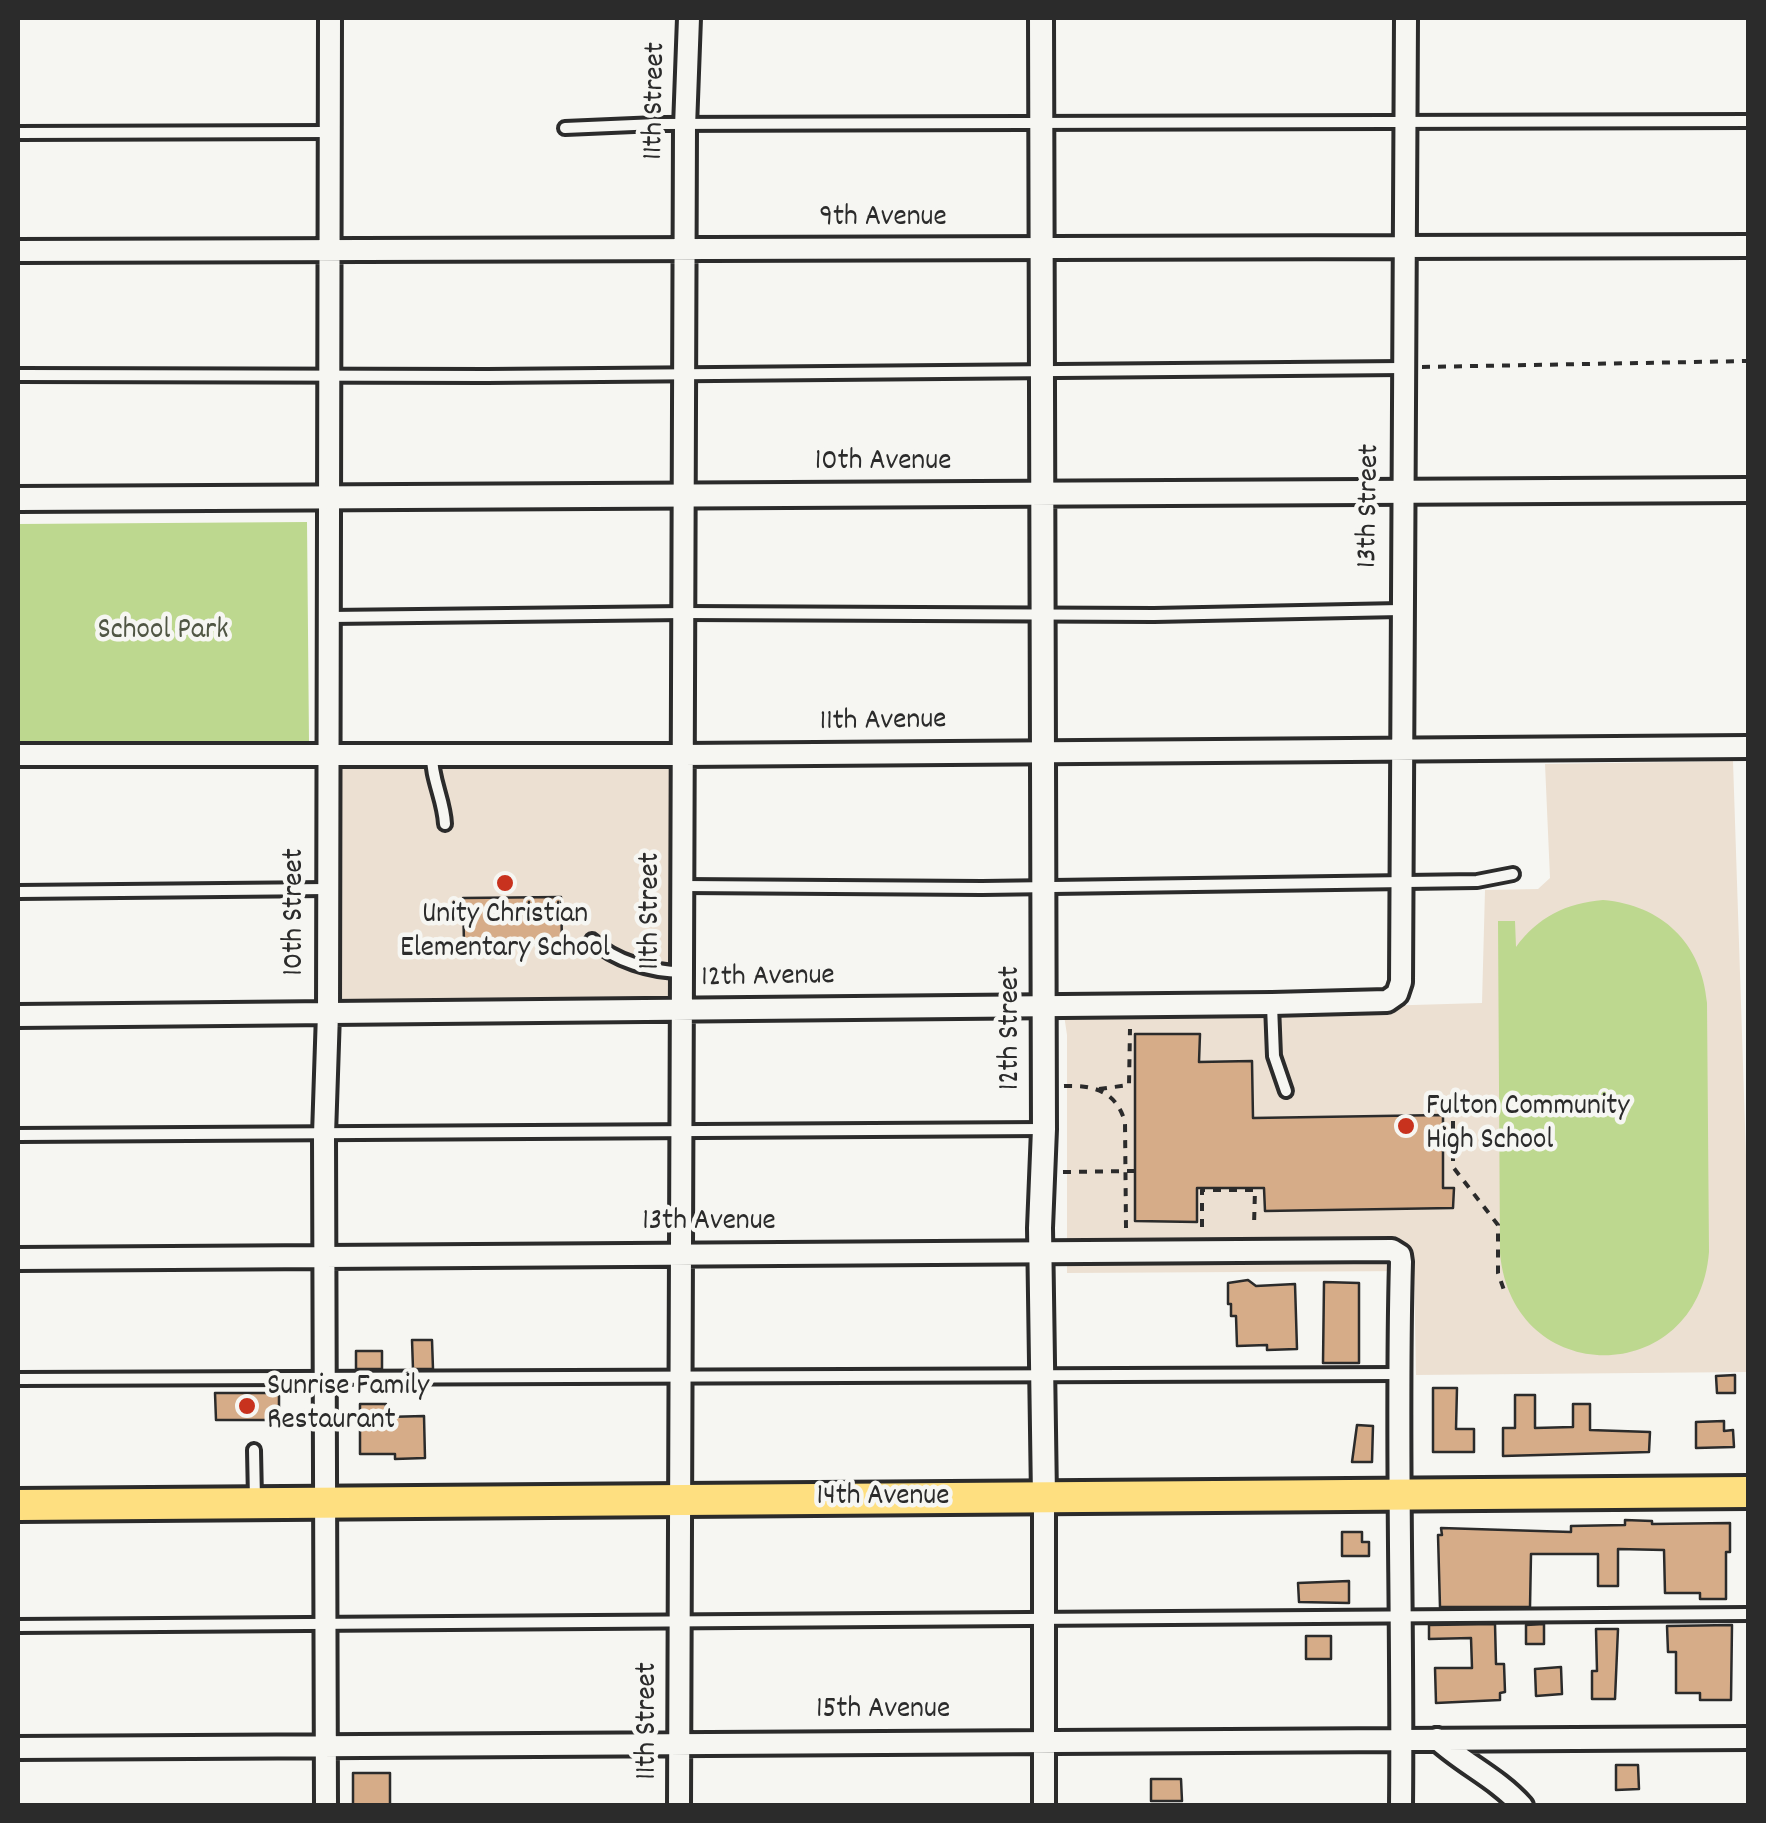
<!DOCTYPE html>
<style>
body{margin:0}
#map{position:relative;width:1766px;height:1823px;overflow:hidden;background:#f6f6f2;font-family:Dekko,sans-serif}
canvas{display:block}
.frame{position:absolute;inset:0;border:20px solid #2b2b2b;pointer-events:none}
</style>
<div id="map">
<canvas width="1766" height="1823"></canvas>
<div class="frame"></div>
</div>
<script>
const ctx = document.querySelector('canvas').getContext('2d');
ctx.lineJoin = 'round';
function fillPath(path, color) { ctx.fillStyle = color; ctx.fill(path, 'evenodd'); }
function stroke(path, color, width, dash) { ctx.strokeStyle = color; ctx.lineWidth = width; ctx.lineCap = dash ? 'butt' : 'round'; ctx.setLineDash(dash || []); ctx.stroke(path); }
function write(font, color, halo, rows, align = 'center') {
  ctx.font = font + ' Dekko,sans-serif'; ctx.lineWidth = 9; ctx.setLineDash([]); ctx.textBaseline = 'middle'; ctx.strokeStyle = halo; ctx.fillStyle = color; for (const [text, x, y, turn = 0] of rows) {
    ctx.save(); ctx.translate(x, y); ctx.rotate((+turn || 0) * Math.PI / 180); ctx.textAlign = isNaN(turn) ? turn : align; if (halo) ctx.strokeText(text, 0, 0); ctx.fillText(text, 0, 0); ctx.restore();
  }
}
fillPath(new Path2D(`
 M1733,761L1748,1216V1372L1416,1375L1414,1271L1067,1273V1035L1064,1015L1482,1003L1485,890L1538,889L1550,878L1545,764Z
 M672,764V998L337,1002L338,768Z`), '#ece0d2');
fillPath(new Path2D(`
 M307,522L309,742L18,744V524Z
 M1603,900C1662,905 1702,943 1707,1003L1709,1252C1698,1389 1512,1390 1500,1253L1498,921H1515L1516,947C1538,917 1566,903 1603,900Z`), '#bdd88f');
const building = new Path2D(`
 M561,897L562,943L464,944L463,898Z
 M1135,1034H1200L1199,1062L1252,1061L1253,1118L1443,1115V1188H1454L1453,1208L1265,1211L1264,1188H1197V1222L1135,1221Z
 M1248,1280L1256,1286L1295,1284L1297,1349L1267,1350V1345L1237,1346L1236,1316H1231V1304H1228V1283Z
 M1324,1282L1359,1283V1363H1323Z
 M412,1340H432L433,1369H413Z
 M356,1351H382V1369H356Z
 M1735,1375V1393H1717L1716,1376Z
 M1433,1388H1457L1456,1429H1474V1452H1433Z
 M215,1393H279V1420H216Z
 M1515,1395H1535V1428L1573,1427V1404H1590V1430L1650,1432L1649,1452L1503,1456V1428H1515Z
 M360,1404H386V1417L424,1416L425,1458L395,1459V1454H360Z
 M1724,1421V1431L1733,1430L1734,1447L1696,1448V1422Z
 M1357,1425L1373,1426L1372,1462H1352Z
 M1625,1520L1652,1521V1524L1730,1523V1552H1726V1599H1700V1593H1665L1664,1550L1618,1549V1586H1598V1554H1531L1530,1607H1440L1438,1535H1442L1441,1528L1571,1532V1526L1625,1525Z
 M1342,1532H1362V1542H1369V1556H1342Z
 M1349,1581V1603L1299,1602L1298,1583Z
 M1495,1624L1496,1664H1504L1505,1692L1500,1693V1700L1436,1703L1435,1668H1472L1471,1638L1429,1639V1625Z
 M1544,1624V1644H1526V1625Z
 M1732,1625L1731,1700H1700V1693H1676V1652H1668L1667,1626Z
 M1596,1629H1618L1615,1699H1592V1671H1597Z
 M1306,1636H1331V1659H1306Z
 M1561,1667L1562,1694L1536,1696L1535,1669Z
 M1616,1765H1638L1639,1789L1616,1790Z
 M353,1773H390V1806H353Z
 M1151,1779H1181L1182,1801H1151Z`);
fillPath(building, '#d6ac88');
stroke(building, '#2b2b2b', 2.5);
const service = new Path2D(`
 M565,128L657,124L1748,121
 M18,133L328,132
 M18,375L487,376L1402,368
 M330,617L684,613L1154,615L1400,610
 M432,754C431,778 444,800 445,824
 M683,886L982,888L1477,881L1513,874
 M18,892L327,889
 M592,940C614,961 652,972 682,972
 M1272,1005L1274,1056L1286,1091
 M18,1135L1044,1129
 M18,1379L1398,1374
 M254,1450L255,1499
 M18,1626L1748,1614`);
const minor = new Path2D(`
 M18,251L1748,246
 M18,755H683L1748,747
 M18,1016L1272,1004L1387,1001L1397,994L1401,982L1406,18
 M18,1259L1392,1250L1400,1255L1401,1262C1396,1443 1403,1624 1401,1806
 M1437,1739C1464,1764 1497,1778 1522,1806
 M18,1748L1748,1738
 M326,1806L324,1135L328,1013L330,18
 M679,1806L685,127L689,18
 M1044,1806V1497`);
const tertiary = new Path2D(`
 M1041,18L1044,1129L1040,1228L1044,1497
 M18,499L1748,490`);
const primary = new Path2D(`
 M18,1505L1748,1492`);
stroke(service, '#2b2b2b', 18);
stroke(minor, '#2b2b2b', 28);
stroke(tertiary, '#2b2b2b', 30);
stroke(primary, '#2b2b2b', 38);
stroke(new Path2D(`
 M1422,367L1748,361
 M1064,1086C1094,1085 1116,1091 1125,1122L1126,1228
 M1099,1089L1129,1085L1130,1029
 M1453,1105V1167L1498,1225V1273L1505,1293
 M1063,1172L1135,1171
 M1202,1227V1190H1255L1254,1226`), '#2b2b2b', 4, [8, 8]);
stroke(service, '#f6f6f2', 10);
stroke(minor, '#f6f6f2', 20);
stroke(tertiary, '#f6f6f2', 22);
stroke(primary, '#fedf80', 30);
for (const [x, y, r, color] of [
 [505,883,10,"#c8321e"],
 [1406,1126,10,"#c8321e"],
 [247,1406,10,"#c8321e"]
]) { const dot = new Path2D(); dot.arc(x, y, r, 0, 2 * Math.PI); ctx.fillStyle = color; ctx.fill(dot); stroke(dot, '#f6f6f2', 4); }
write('30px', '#2b2b2b', '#f6f6f2', [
 ["11th Street",657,101,-89],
 ["9th Avenue",883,220],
 ["10th Avenue",883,464],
 ["13th Street",1371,506,-89],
 ["11th Avenue",883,723,-1],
 ["11th Street",653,911,-90],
 ["10th Street",297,912,-90],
 ["12th Avenue",768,979,-1],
 ["12th Street",1013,1028,-90],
 ["13th Avenue",709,1224],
 ["14th Avenue",883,1499],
 ["15th Avenue",883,1712],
 ["11th Street",650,1721,-90]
]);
write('30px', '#505644', '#f6f6f2', [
 ["School Park",163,633]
]);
write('30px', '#2b2b2b', '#f6f6f2', [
 ["Unity Christian",505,917,"center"],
 ["Elementary School",505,951,"center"],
 ["Fulton Community",1426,1109],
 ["High School",1426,1143],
 ["Sunrise Family",267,1389],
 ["Restaurant",267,1423]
], 'left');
</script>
